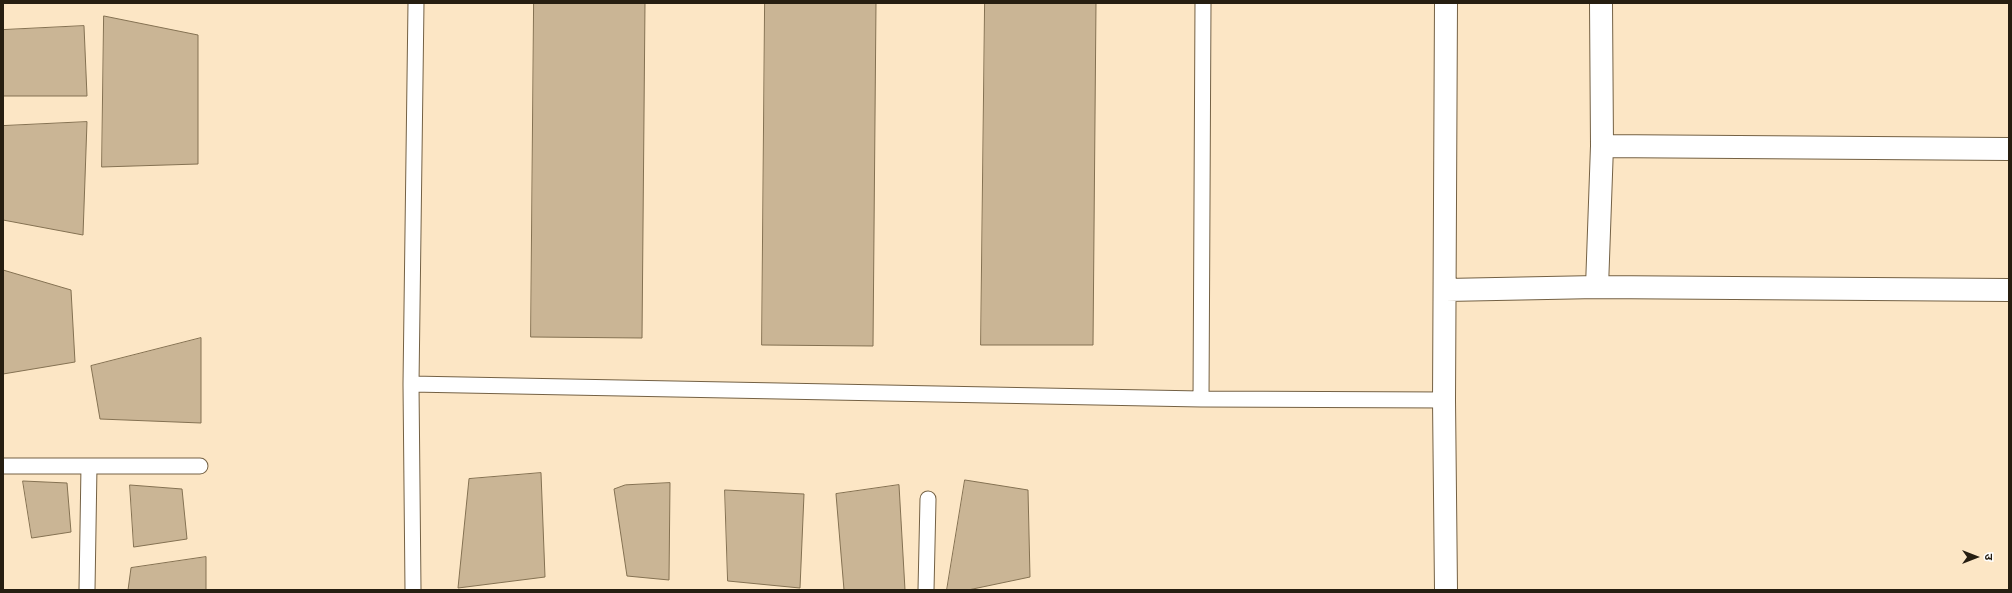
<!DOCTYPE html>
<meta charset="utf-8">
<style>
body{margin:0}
#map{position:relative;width:2012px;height:593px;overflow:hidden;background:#fce6c5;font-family:Raleway,"Noto Sans Devanagari",sans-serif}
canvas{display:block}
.frame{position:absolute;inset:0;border:4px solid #261e11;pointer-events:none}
.north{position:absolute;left:1956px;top:537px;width:40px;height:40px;-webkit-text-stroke:3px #fff;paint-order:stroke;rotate:90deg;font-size:11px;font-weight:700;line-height:16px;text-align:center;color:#261e11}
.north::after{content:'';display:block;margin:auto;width:14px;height:18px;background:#261e11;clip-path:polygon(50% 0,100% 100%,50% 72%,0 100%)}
</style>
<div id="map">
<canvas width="2012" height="593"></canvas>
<div class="frame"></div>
<div class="north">उ</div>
</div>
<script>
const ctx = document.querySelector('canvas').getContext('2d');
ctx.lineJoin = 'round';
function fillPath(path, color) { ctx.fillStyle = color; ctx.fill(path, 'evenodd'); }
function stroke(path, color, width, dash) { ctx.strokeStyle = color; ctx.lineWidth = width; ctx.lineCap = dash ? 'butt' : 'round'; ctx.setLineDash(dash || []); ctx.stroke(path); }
const building = new Path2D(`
 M534,3H645L642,338L531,337Z
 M765,3H876L873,346L762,345Z
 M985,3H1096L1093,345H981Z
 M104,16L198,35V164L102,167Z
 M84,26L87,96H3V30Z
 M87,122L83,235L3,220V126Z
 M3,270L71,290L75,362L3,374Z
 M201,338V423L100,419L91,366Z
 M541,473L545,577L458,588L469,479Z
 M965,480L1028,490L1030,577L968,590H947Z
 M23,481L67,483L71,532L32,538Z
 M670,483L669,580L627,576L614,489L625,485Z
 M130,485L182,489L187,539L134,547Z
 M899,485L905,590H844L836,494Z
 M725,490L804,494L800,588L728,581Z
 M206,557V590H128L131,568Z`);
fillPath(building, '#cab595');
stroke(building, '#847152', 1);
const lane = new Path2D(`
 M411,384L1201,399L1444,400
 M1201,399L1203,3
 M3,466H200
 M87,590L89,466
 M413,590L411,384L416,3
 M926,590L928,499`);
const street = new Path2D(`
 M1602,146L2009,149
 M1597,287L1602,146L1601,3
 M1446,290L1597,287L2009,290
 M1446,590L1444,400L1446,3`);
stroke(lane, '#746144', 17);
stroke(street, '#746144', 24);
stroke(lane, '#fff', 15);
stroke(street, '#fff', 22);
</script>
